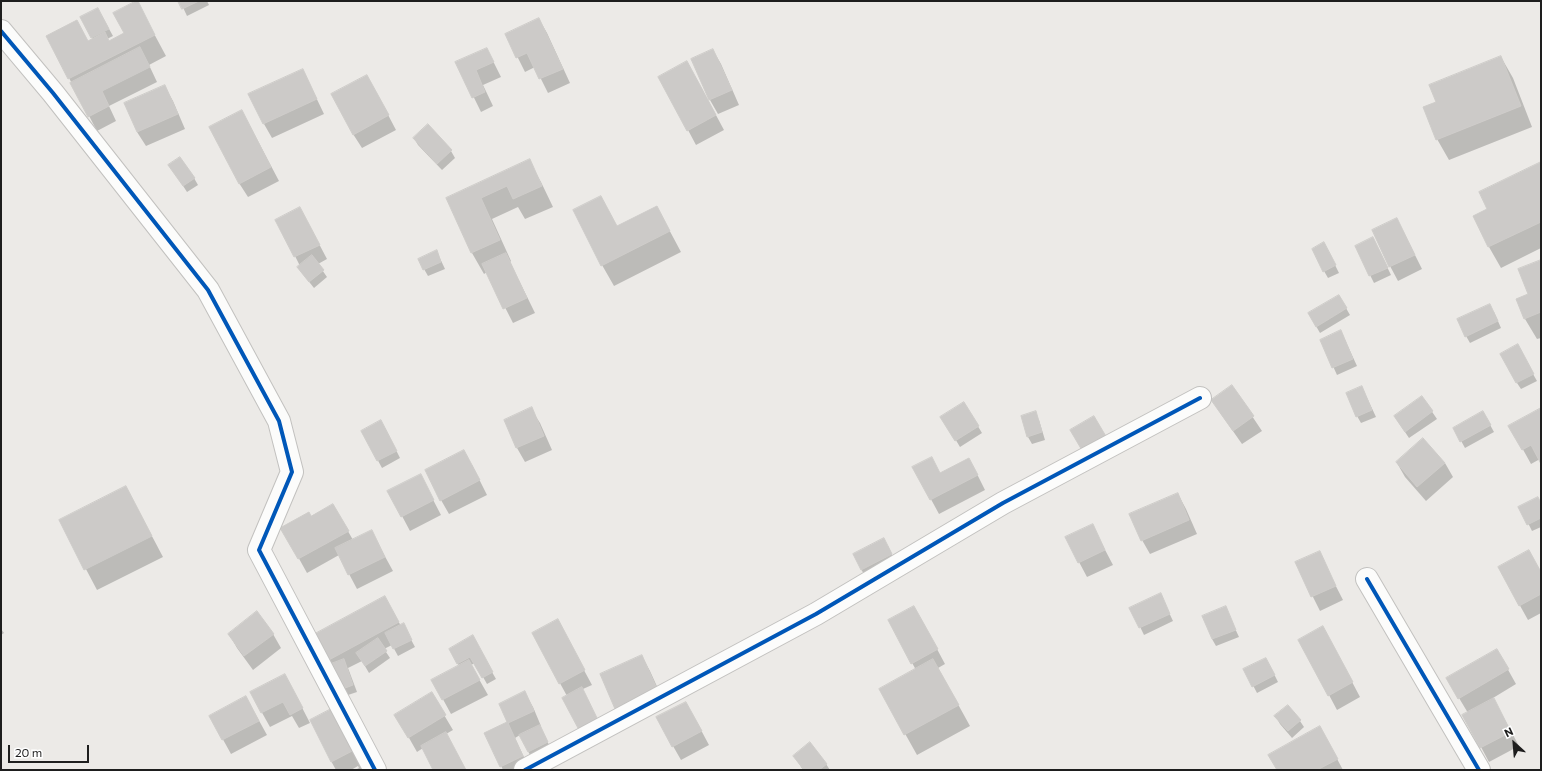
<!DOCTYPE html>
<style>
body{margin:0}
#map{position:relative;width:1542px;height:771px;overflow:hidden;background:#eceae7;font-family:Commissioner,sans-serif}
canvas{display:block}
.frame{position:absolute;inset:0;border:2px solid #1e1e1e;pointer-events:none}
.north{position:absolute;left:1494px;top:723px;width:40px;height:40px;-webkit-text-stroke:3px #fff;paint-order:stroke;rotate:334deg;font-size:11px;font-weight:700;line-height:16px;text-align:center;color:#1e1e1e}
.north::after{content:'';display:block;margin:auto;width:14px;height:18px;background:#1e1e1e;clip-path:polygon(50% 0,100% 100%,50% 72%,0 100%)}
.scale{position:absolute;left:8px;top:745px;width:81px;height:18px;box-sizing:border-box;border:2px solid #1e1e1e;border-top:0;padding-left:5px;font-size:12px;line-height:14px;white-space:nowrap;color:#1e1e1e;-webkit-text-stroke:3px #fff;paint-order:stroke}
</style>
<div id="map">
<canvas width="1542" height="771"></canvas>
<div class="frame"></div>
<div class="north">N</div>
<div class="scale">20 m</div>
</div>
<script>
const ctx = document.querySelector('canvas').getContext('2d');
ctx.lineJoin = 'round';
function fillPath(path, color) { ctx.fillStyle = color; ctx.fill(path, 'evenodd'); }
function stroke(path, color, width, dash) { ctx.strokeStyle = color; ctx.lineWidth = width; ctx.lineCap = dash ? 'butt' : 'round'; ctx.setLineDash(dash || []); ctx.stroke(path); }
fillPath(new Path2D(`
 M180,1H207L209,5L187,16Z
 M137,2L166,56L149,65L157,82L109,106L116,121L97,131L69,78L88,42L93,39L82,18L102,16L113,36L107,39L109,42L125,34Z
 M539,19L547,33L570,83L548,93L535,67L525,72L506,34Z
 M487,49L501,77L483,85L493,106L481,112L457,63Z
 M713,50L721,64L739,105L718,114L710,100L692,59Z
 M1501,57L1513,78L1532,127L1449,160L1437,139L1438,103Z
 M303,70L324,114L272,138L264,124Z
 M695,76L724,130L696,145L688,130Z
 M165,87L173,101L185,129L146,146L137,132Z
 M375,90L396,130L362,148L353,134Z
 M250,126L279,181L248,197L239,183Z
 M414,138L451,151L455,158L442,170L418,145Z
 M529,161L541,182L553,207L525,219L518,207L492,219L511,261L510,262L535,313L513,323L487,272L484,274L472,253L447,198Z
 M1541,164V248L1501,268L1489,247L1474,217L1488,210Z
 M174,172L194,178L198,185L187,192Z
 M601,197L617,227L657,207L681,252L614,286L602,265Z
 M1397,219L1422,269L1398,281L1390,266Z
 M277,220L308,223L327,259L318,264L327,277L314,288L298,268L300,266Z
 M1377,246L1391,275L1374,283L1356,247Z
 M1328,251L1339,273L1328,278L1324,271Z
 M437,252L445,269L428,276L424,269Z
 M1541,261V338L1537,339L1525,319Z
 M1339,296L1350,315L1320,333L1309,314Z
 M1494,312L1501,328L1470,343L1466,336Z
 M1341,331L1357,366L1337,375L1321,340Z
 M1517,346L1537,381L1521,389L1517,383Z
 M1232,386L1262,431L1242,444L1221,414L1213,400Z
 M1362,387L1376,417L1361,423L1357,416Z
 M1422,397L1437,419L1409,438L1395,417Z
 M964,403L982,433L960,447L942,417Z
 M531,409L540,423L552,450L525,462L517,448Z
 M1541,410V461L1540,459L1531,464L1510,426Z
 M1483,412L1494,432L1465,448L1454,428Z
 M1035,413L1039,420L1045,440L1032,444L1028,437Z
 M385,428L400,458L382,468L362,431Z
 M1397,463H1445L1453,477L1426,501L1405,477Z
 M472,465L487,495L449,514L441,500Z
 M914,468L941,474H977L985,490L939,514Z
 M126,487L163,557L97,590L60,520Z
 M428,490L441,515L410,531L402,516Z
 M1178,494L1186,509L1197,534L1150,554L1142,540Z
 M1541,504V527L1532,531L1520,507Z
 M333,505L353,540L371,531L393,571L357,589L339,555L307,573L282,528L311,518Z
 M1092,525L1113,565L1087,577L1079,562Z
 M888,546L895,561L865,576L861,569Z
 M1319,553L1343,600L1320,611L1296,563Z
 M1499,568L1541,573V613L1528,620Z
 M1164,602L1173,621L1144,635L1131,608Z
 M1225,607L1239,637L1216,646L1212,639Z
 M393,612L401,626L407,632L415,647L398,656L392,645L384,649L390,658L369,673L362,661L348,668L357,692L345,696L314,635Z
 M889,621H922L945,664L938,668L970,726L917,755L880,689L916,670Z
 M1,629L4,633L1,635Z
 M229,634H273L281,648L253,670L237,648Z
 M533,634L565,635L592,685L567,696Z
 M472,637L496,679L487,684L475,663L471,665L488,695L451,714L433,681L459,666L450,650Z
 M1331,642L1360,697L1337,710L1329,695Z
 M1497,650L1516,684L1493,698L1519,746L1489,762L1481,747L1468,713L1447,678Z
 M642,656L650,671L665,704L624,722L616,708Z
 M1270,666L1278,682L1257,693L1245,670Z
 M293,690L310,723L299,728L292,716L270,727L251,693Z
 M431,693L453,730L446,734L466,770H434L423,748L417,752L396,715Z
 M525,693L533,707L541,726H540L551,749L532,759L520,735L515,738L530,770H503L486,733L509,723L500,704Z
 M246,697L267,735L231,754L210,716Z
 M334,708L365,770H355L359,768L358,766L351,770H336L331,761Z
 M694,717L709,745L681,760L673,746Z
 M1276,717L1300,721L1304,727L1292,738L1280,724Z
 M1328,742L1343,770H1278Z
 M794,756L826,764L830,770H803Z`), '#0003');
const building = new Path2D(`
 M136,1H138L155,35L68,79L46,36L77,20L88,41L105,32L109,41L124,33L113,13Z
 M178,1H199L182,9Z
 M98,8L109,29L91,38L80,17Z
 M539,18L563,69L539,79L527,53L516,58L505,34Z
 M140,47L150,67L102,91L109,106L88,117L70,83Z
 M487,48L494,62L476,70L485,92L472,98L455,62Z
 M713,49L732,90L709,100L691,59Z
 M1501,56L1521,106L1436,140L1423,107L1436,102L1429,85Z
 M687,61L716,115L687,131L658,77Z
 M303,69L317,99L263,124L248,94Z
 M367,75L389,115L353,135L331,94Z
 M165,85L178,114L137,132L124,103Z
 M242,110L271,167L239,184L209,127Z
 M428,124L452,150L437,164L413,138Z
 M180,157L195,178L183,186L168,165Z
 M530,159L542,186L513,199L507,186L481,198L500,240L471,253L446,198Z
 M1541,162V222L1488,247L1473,216L1487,209L1479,192Z
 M601,196L617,226L657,206L670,231L601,266L573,210Z
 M300,207L320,245L294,257L275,220Z
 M1397,218L1415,255L1389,267L1372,230Z
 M1373,237L1388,268L1369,276L1355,246Z
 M1324,242L1336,265L1323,272L1312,249Z
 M437,250L441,262L423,270L418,259Z
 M506,253L527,298L503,309L482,264Z
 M312,255L324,270L309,282L297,267Z
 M1541,260V312L1524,319L1516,299L1528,294L1518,269Z
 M1339,295L1347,308L1316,327L1308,313Z
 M1490,304L1498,321L1465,337L1457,319Z
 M1341,330L1353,359L1332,368L1320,340Z
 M1518,344L1534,374L1516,383L1500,354Z
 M1232,385L1254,416L1233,431L1211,400Z
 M1362,386L1372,410L1356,417L1346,393Z
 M1422,396L1433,411L1405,432L1394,416Z
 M964,402L979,426L955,441L940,417Z
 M532,407L544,436L516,448L504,420Z
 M1541,408V464L1531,445L1522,450L1508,426Z
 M1036,411L1042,432L1027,437L1021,416Z
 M1483,411L1491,425L1460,442L1453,428Z
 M1094,416L1107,438L1083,452L1070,430Z
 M381,420L397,451L377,461L361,431Z
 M1423,438L1445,463L1417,487L1396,462Z
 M464,450L480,480L440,501L425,470Z
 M932,457L940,473L969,458L978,475L930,500L912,467Z
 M421,474L434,500L401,517L387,491Z
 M126,486L152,536L84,570L59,520Z
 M1178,493L1189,520L1141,541L1129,514Z
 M1538,497L1541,503V518L1527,525L1518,507Z
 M333,504L349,531L298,559L280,528L309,512L311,516Z
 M1093,524L1105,550L1078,563L1065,537Z
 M372,530L385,557L348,575L335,548Z
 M884,538L892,554L861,570L853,554Z
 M1529,550L1541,572V594L1519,606L1498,567Z
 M1320,551L1336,586L1311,597L1295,562Z
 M1161,593L1170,614L1139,628L1129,608Z
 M385,596L399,622L327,661L313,635Z
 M914,606L938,649L911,664L888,620Z
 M1226,606L1236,630L1212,639L1202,616Z
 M257,611L274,634L244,656L228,634Z
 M558,619L585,670L559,684L532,633Z
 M404,623L412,640L393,649L385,633Z
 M1323,626L1353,682L1328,696L1298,640Z
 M473,635L493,672L482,678L470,657L457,664L449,649Z
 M378,638L387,651L365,666L356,653Z
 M1497,649L1509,669L1458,699L1446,678Z
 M642,655L657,689L615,709L600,674Z
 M1266,658L1275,675L1252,687L1243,669Z
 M344,659L353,685L340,690L331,664Z
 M933,659L959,705L904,735L879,689Z
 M469,660L480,680L442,700L431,680Z
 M285,674L303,708L290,715L283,702L261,713L250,692Z
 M582,687L598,720L579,730L562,698Z
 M525,691L534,711L508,723L523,756L500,767L484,733L507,722L499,704Z
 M432,692L446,715L408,738L394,715Z
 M246,696L259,721L222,740L209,716Z
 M1494,698L1511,732L1480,748L1462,715Z
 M686,702L702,731L672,747L656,717Z
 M1288,705L1301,720L1288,731L1274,716Z
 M335,707L356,749L331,762L310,720Z
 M540,725L548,742L528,752L519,735Z
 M1320,726L1338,759L1317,770H1277L1268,755Z
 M446,732L466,770H433L421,746Z
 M810,742L827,764L819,770H804L793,756Z`);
fillPath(building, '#cccac8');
stroke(building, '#ceccc9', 1);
const street = new Path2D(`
 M1,31L53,93L208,290L279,421L292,472L259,550L375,770
 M1367,579L1479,770
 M525,770L816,614L1003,503L1200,398`);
stroke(street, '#c2c1bf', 24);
stroke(street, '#fcfcfb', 22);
stroke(new Path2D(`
 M1,31L53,93L208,290L279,421L292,472L259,550L375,770
 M1367,579L1479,770
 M525,770L816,614L1003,503L1200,398`), '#0057b8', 4);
</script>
